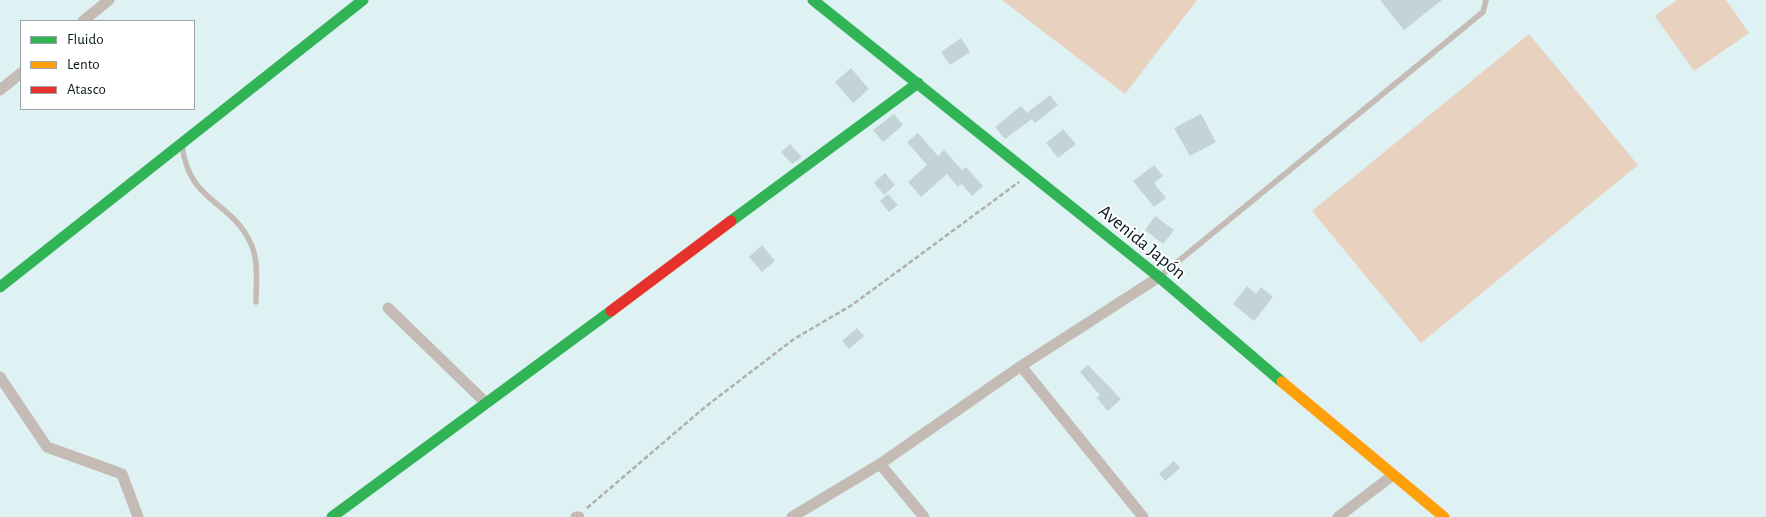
<!DOCTYPE html>
<meta charset="utf-8">
<style>
body{margin:0}
#map{position:relative;width:1766px;height:517px;overflow:hidden;background:#def1f3;font-family:"Alegreya Sans",sans-serif}
canvas{display:block}
.legend{position:absolute;left:20px;top:20px;width:175px;height:90px;box-sizing:border-box;background:#fff;border:1px solid #9da3a4;margin:0;padding:6px 9px;list-style:none;font-size:15px;color:#0a1a1c}
.legend li{display:flex;align-items:center;gap:10px;height:25px}
.legend b{width:25px;border:1px solid #9da3a4}
</style>
<div id="map">
<canvas width="1766" height="517"></canvas>
<ul class="legend">
<li><b style="height:6px;background:#30b455"></b>Fluido</li>
<li><b style="height:6px;background:#ff9f0a"></b>Lento</li>
<li><b style="height:6px;background:#e5322d"></b>Atasco</li>
</ul>
</div>
<script>
const ctx = document.querySelector('canvas').getContext('2d');
ctx.lineJoin = 'round';
function fillPath(path, color) { ctx.fillStyle = color; ctx.fill(path, 'evenodd'); }
function stroke(path, color, width, dash) { ctx.strokeStyle = color; ctx.lineWidth = width; ctx.lineCap = dash ? 'butt' : 'round'; ctx.setLineDash(dash || []); ctx.stroke(path); }
function write(font, color, halo, rows, align = 'center') {
  ctx.font = font + ' "Alegreya Sans",sans-serif'; ctx.lineWidth = 4; ctx.setLineDash([]); ctx.textBaseline = 'middle'; ctx.strokeStyle = halo; ctx.fillStyle = color; for (const [text, x, y, turn = 0] of rows) {
    ctx.save(); ctx.translate(x, y); ctx.rotate((+turn || 0) * Math.PI / 180); ctx.textAlign = isNaN(turn) ? turn : align; if (halo) ctx.strokeText(text, 0, 0); ctx.fillText(text, 0, 0); ctx.restore();
  }
}
fillPath(new Path2D(`
 M1002,0H1197L1125,94Z
 M1677,0H1726L1749,33L1694,71L1655,16Z
 M1529,34L1638,165L1421,343L1312,211Z`), '#e8d1bf');
fillPath(new Path2D(`
 M1380,0H1442L1404,30Z
 M961,38L970,52L950,65L941,52Z
 M851,68L869,89L853,103L835,82Z
 M1050,95L1058,105L1035,123L1032,119L1005,139L995,127L1021,106L1027,113Z
 M894,114L903,125L883,142L873,130Z
 M1201,114L1216,142L1190,156L1174,128Z
 M1063,129L1076,144L1058,158L1046,143Z
 M918,133L938,156L944,150L962,170L966,167L983,186L972,196L962,184L958,187L947,174L921,197L908,182L927,165L907,142Z
 M790,144L802,157L792,164L781,152Z
 M1154,165L1163,176L1154,183L1166,198L1154,207L1133,181Z
 M885,173L895,185L884,195L874,183Z
 M888,194L898,205L889,212L880,201Z
 M1155,216L1174,230L1163,244L1145,230Z
 M762,245L775,261L762,272L749,257Z
 M1247,286L1256,294L1261,287L1273,297L1254,321L1233,304Z
 M857,328L864,336L849,349L842,341Z
 M1088,365L1121,399L1108,411L1097,398L1100,395L1080,372Z
 M1174,461L1180,468L1165,481L1159,474Z`), '#c4d4d6');
stroke(new Path2D(`
 M587,508L705,407L794,339L852,305L1019,182`), '#b0afac', 2.5, [5, 2.5]);
stroke(new Path2D(`
 M182,145C189,204 231,199 251,244C259,261 256,284 256,302
 M1159,277L1483,12L1486,0`), '#c4bbb5', 5.5);
stroke(new Path2D(`
 M83,21L109,0
 M0,90L21,73
 M388,308L485,402
 M1021,366L1143,517
 M0,377L47,447L122,474L138,517
 M880,464L924,517
 M576,517H579
 M792,517L880,464L1021,366L1159,277
 M1338,517L1393,475`), '#c4bbb5', 11);
stroke(new Path2D(`
 M813,0L1159,277L1282,382
 M731,221L918,83
 M0,287L363,0
 M332,517L611,311`), '#30b455', 11);
stroke(new Path2D(`
 M1282,382L1444,517`), '#ff9f0a', 11);
stroke(new Path2D(`
 M611,311L731,221`), '#e5322d', 11);
write('19px', '#0a1a1c', '#fff', [
 ["Avenida Japón",1142,242,39]
]);
</script>
